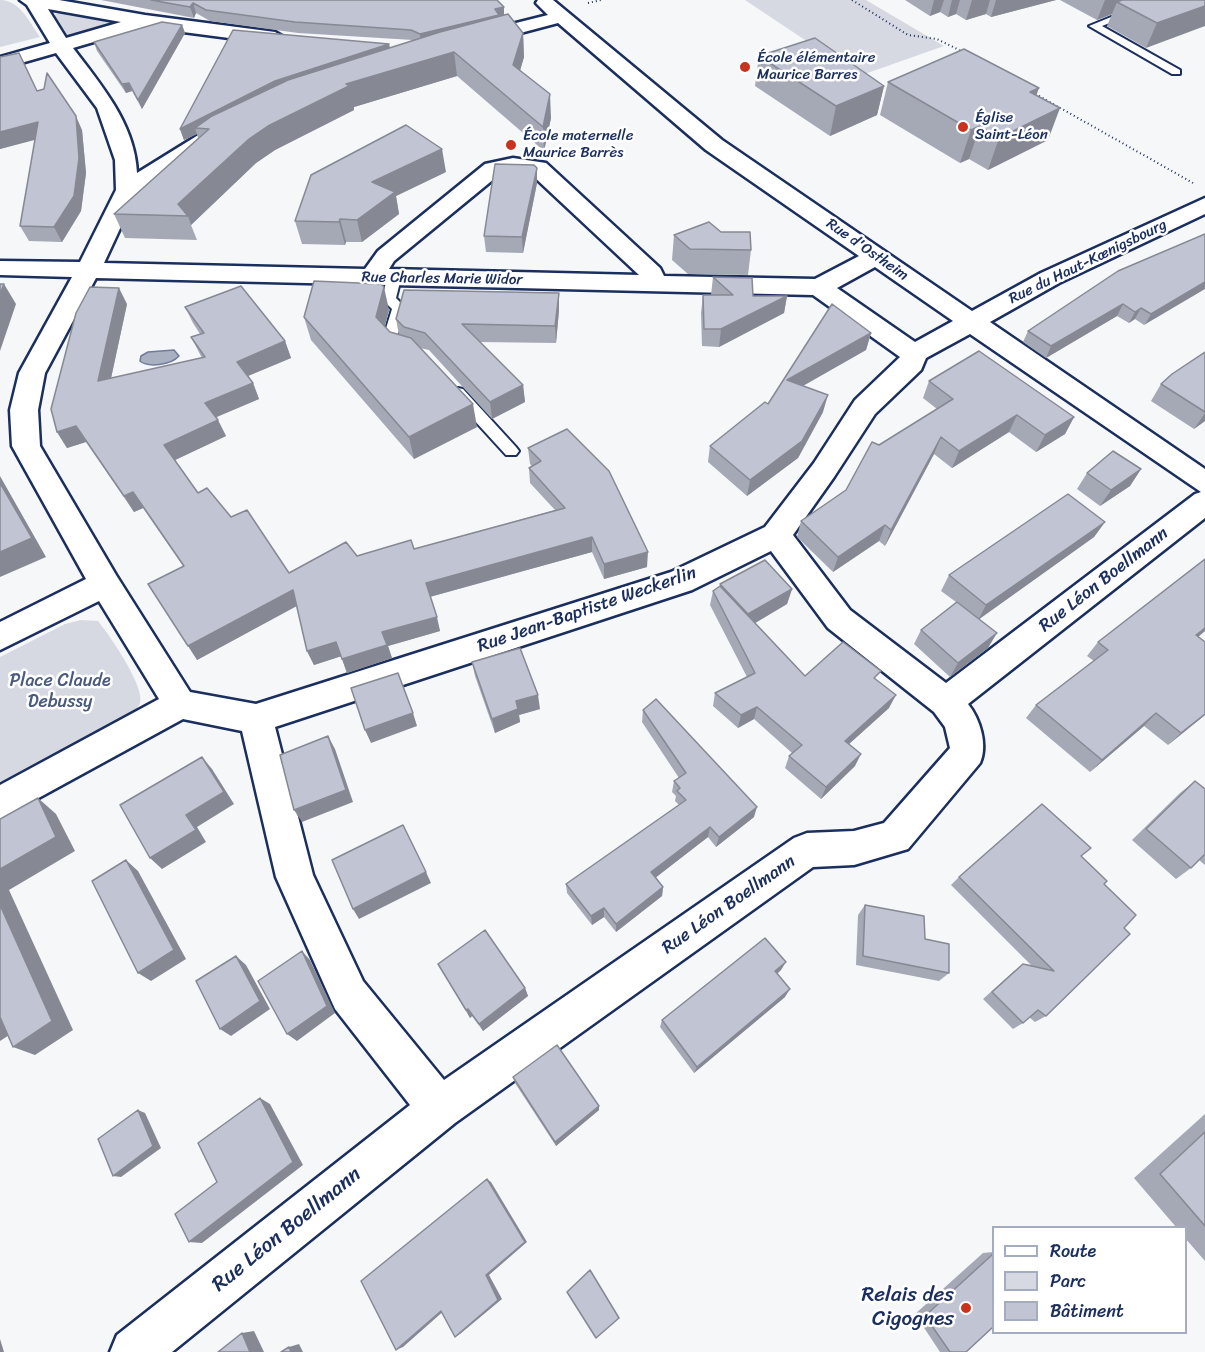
<!DOCTYPE html>
<meta charset="utf-8">
<style>
body{margin:0}
#map{position:relative;width:1205px;height:1352px;overflow:hidden;background:#f6f7f9;font-family:Sriracha,sans-serif}
canvas{display:block}
.legend{position:absolute;left:992px;top:1226px;width:195px;height:108px;box-sizing:border-box;background:#fff;border:2px solid #a4acbf;margin:0;padding:8px 10px;list-style:none;font-size:18px;color:#1b2f5e}
.legend li{display:flex;align-items:center;gap:12px;height:30px}
.legend b{width:30px;border:2px solid #a4acbf}
</style>
<div id="map">
<canvas width="1205" height="1352"></canvas>
<ul class="legend">
<li><b style="height:8px;background:#fff"></b>Route</li>
<li><b style="height:16px;background:#d6d9e2"></b>Parc</li>
<li><b style="height:16px;background:#c0c4d3"></b>Bâtiment</li>
</ul>
</div>
<script>
const ctx = document.querySelector('canvas').getContext('2d');
ctx.lineJoin = 'round';
function fillPath(path, color) { ctx.fillStyle = color; ctx.fill(path, 'evenodd'); }
function stroke(path, color, width, dash) { ctx.strokeStyle = color; ctx.lineWidth = width; ctx.lineCap = dash ? 'butt' : 'round'; ctx.setLineDash(dash || []); ctx.stroke(path); }
function write(font, color, halo, rows, align = 'center') {
  ctx.font = font + ' Sriracha,sans-serif'; ctx.lineWidth = 5; ctx.setLineDash([]); ctx.textBaseline = 'middle'; ctx.strokeStyle = halo; ctx.fillStyle = color; for (const [text, x, y, turn = 0] of rows) {
    ctx.save(); ctx.translate(x, y); ctx.rotate((+turn || 0) * Math.PI / 180); ctx.textAlign = isNaN(turn) ? turn : align; if (halo) ctx.strokeText(text, 0, 0); ctx.fillText(text, 0, 0); ctx.restore();
  }
}
fillPath(new Path2D(`
 M0,0C20,0 30,23 40,37L0,47Z
 M745,0H866L944,46L859,76Z
 M65,11L115,23L65,39L50,21L56,14Z
 M81,620L98,621C109,634 146,688 140,703C139,707 134,711 132,715L0,791V657L65,624Z`), '#d6d9e2');
const water = new Path2D(`
 M174,350L179,356C171,365 148,368 140,361L141,356L148,352Z`);
fillPath(water, '#a9b0c1');
stroke(water, '#707c99', 1.5);
const lane = new Path2D(`
 M1153,0H1167L1102,26L1180,70V74H1172L1089,26Z
 M394,274L401,278L396,298L406,308L397,337L409,350L402,355L397,353L383,338L392,309L382,299L387,278Z
 M458,388L463,389L516,447L519,451L516,455H506L453,397L451,393L453,389Z`);
const street = new Path2D(`
 M20,0H59L145,15L275,32L285,38L275,44L145,27L73,48C101,85 135,124 137,173L208,129H222L226,133L136,194L104,263L365,269L378,251L485,164L513,158L546,163L660,268L664,276L815,279L859,256L706,150L558,23L475,45L465,39L468,35L548,15L536,3L538,0H553L722,140L972,311L1041,273L1205,198V214L1059,283L990,322L1205,469V518L968,704C980,719 988,745 980,763L908,849L854,865L813,867L455,1123L172,1352H110L117,1335L410,1105L335,1009L276,877L242,731L183,719L0,819V785L159,699L99,601L0,650V622L86,579L12,446L10,410L19,373L72,277L0,275V261L80,262L116,190L115,160L97,108L56,53L0,69V57L50,43L27,5ZM48,9L121,22L66,38ZM513,172L531,174L639,275L389,269L394,261L500,174ZM875,267L953,321L915,342L837,288ZM96,278L813,295L900,357L855,400L814,463L765,527L671,572L256,704L190,692L116,575L40,446L38,410L45,373ZM970,334L1201,492L1195,494L946,683L850,610L793,535L834,477L875,414L921,370L926,358ZM771,551L828,628L934,712L945,727L950,748L884,823L854,831L807,833L794,838L444,1080L363,981L313,875L275,727L692,590Z`);
stroke(lane, '#1b2f5e', 4);
stroke(street, '#1b2f5e', 5);
stroke(new Path2D(`
 M852,0L908,35L937,39L963,52
 M588,3L601,0
 M1032,92L1193,183`), '#1b2f5e', 2, [1, 3]);
fillPath(lane, '#fff');
fillPath(street, '#fff');
fillPath(new Path2D(`
 M101,0H497L504,15L523,33L524,57L520,70L551,118L544,151L457,76L354,107V110L275,150L256,163L191,225L197,240L125,238L114,214L198,138L197,134L184,140L180,129L389,44L390,48L413,40L298,33L210,21L196,13L194,18Z
 M905,0H1056L991,17L986,14L966,20L956,14L948,17L940,12L930,16Z
 M1060,0H1205L1146,48L1107,26L1112,14L1097,20Z
 M182,25L185,33L142,109L132,91L126,93L97,51L94,42Z
 M759,56L884,86L877,115L830,136L755,86Z
 M0,57L37,91L82,130L86,173L81,211L62,242L29,241L20,226L35,139L0,149Z
 M888,82L1037,95L1048,140L988,170L969,159L960,163L880,115Z
 M537,168V183L523,253L486,252L484,236Z
 M446,172L396,196L399,214L362,242H346L345,245L302,244L295,221Z
 M721,232L751,250L748,275L688,274L672,260L674,235Z
 M1205,234L1144,325L1135,319L1129,323L1117,316L1046,358L1023,342L1028,331Z
 M713,277L753,296H787L784,313L719,347L702,346L701,313L703,295H711Z
 M559,293V310L556,343L480,342L523,385L525,402L492,419L429,350L420,348L477,427L414,459L311,340L304,317L389,310L385,327L390,332L399,335L396,319Z
 M127,304L111,378L202,358L191,337L200,334L193,323L185,307L285,341L291,358L248,376L253,383L259,399L216,417L226,436L175,460L198,493L231,517L289,573L357,556L414,549L555,510L530,483L529,468L532,466L530,464L528,448L647,567L604,579L592,552L430,597L440,631L388,646L392,658L347,673L341,656L314,665L307,651L297,606L197,660L183,566L143,508L134,512L86,442L67,448L57,432Z
 M871,333L866,350L803,386L823,412L798,458L747,496L708,462L710,446L768,404Z
 M1205,352V421L1194,429L1151,401L1161,384Z
 M929,381L1074,417L1065,434L1036,452L1009,432L952,468L934,454L885,546L879,541L833,572L797,537L801,521L846,490L937,409L923,398Z
 M1141,469L1130,486L1100,506L1077,489L1087,473Z
 M1105,522L1094,537L979,619L988,648L950,677L914,644L921,630L956,602L941,591L949,575Z
 M1205,559V631L1198,637L1205,642V715L1168,745L1144,726L1090,772L1026,718L1036,705L1094,661L1087,656L1098,642Z
 M720,584L792,589L787,604L755,623L805,676L877,680L889,708L849,744L855,766L821,799L785,768L789,756L792,753L754,719L738,728L713,706L715,693L747,677L710,605L713,591L720,586Z
 M472,662L540,709L519,715L520,722L495,733L475,676Z
 M643,710L754,817L716,847L708,837L656,877L663,887L662,896L616,932L604,917L592,925L567,893L566,884L679,805L675,801L676,796L672,792L674,781L679,778L642,722Z
 M1195,781L1205,789V865L1199,860L1191,868L1176,879L1132,840L1180,793Z
 M1081,856L1104,884L1124,928L1046,1016L1035,1022L1029,1017L1023,1023L1013,1029L983,999L1014,971L1023,964L1031,965L951,885L959,877Z
 M865,905L925,939L949,973L939,981L856,965L858,915Z
 M438,964L525,988L528,996L483,1031L472,1016L470,1018Z
 M781,970L777,974L785,997L694,1073L660,1027L662,1020Z
 M513,1077L599,1110L556,1146L515,1083Z
 M1205,1114V1261L1185,1238V1227H1176L1134,1178Z
 M993,1252V1327L966,1352H940L915,1314L983,1253Z`), '#a5a9b5');
fillPath(new Path2D(`
 M934,0H944L940,12L930,16Z
 M952,0H960L956,14L948,17Z
 M972,0H990L986,14L966,20Z
 M996,0H1056L991,17Z
 M1105,0H1147L1117,2L1112,14L1097,20Z
 M193,3L196,13L194,18L190,7Z
 M1205,6V26L1146,48L1157,23Z
 M504,7V17L421,45L420,34Z
 M182,25L185,33L142,109L138,100Z
 M523,33L524,57L515,88L513,65Z
 M389,44L391,55L195,128L197,134L184,140L180,129L275,81Z
 M454,52L457,76L354,107V110L275,150L256,163L191,225L188,216L178,204L249,139L268,126L346,84Z
 M129,83L132,91L126,93L122,84Z
 M884,86L877,115L830,136L836,106Z
 M1039,88L1027,120L1030,92Z
 M550,94L551,118L544,151L543,127Z
 M1060,108L1048,140L988,170L999,138Z
 M76,116L82,130L86,173L81,211L62,242L54,227Z
 M38,122L46,137L0,149V132Z
 M980,126L969,159L960,163L971,130Z
 M442,149L446,172L396,196L399,214L362,242L357,220L372,182Z
 M537,168V183L523,253L522,237Z
 M340,219L346,242L345,245L339,222Z
 M1205,282V289L1144,325L1151,314Z
 M4,284L16,304L0,351V294Z
 M384,287L389,310L381,339L376,317Z
 M119,288L127,304L107,397L98,381Z
 M559,293V310L556,343L555,326Z
 M787,296L784,313L719,347L721,329Z
 M1123,304L1117,316L1046,358L1051,346Z
 M1141,308L1135,319L1129,323L1135,312Z
 M871,333L866,350L783,397L787,380Z
 M285,341L291,358L243,378L237,362Z
 M253,383L259,399L212,419L205,403Z
 M523,385L525,402L492,419L490,402Z
 M828,395L823,412L798,458L747,496L750,480Z
 M473,404L477,427L414,459L409,437Z
 M1205,413V421L1194,429Z
 M1017,415L1009,432L952,468L959,451Z
 M1074,417L1065,434L1036,452L1045,435Z
 M218,420L226,436L173,461L164,445Z
 M76,426L86,442L67,448L57,432Z
 M941,437L934,454L885,546L891,530Z
 M1141,469L1130,486L1100,506L1111,490Z
 M0,476L46,557L0,577Z
 M133,492L143,508L134,512L124,496Z
 M1105,522L1094,537L978,620L986,605Z
 M885,525L879,541L833,572L838,557Z
 M592,537V552L429,597L426,583Z
 M648,552L647,567L604,579V564Z
 M792,589L787,604L745,629L748,614Z
 M293,590L300,604L197,660L188,646Z
 M437,617L440,631L388,646L392,658L347,673L342,659L382,632Z
 M1205,628V631L1183,649L1196,635Z
 M997,633L988,648L950,677L958,663Z
 M336,642L342,656L314,665L307,651Z
 M538,695L540,709L519,715L520,722L495,733L492,719L516,701Z
 M896,695L889,708L839,753L845,741Z
 M757,707L754,719L738,728L741,715Z
 M413,713L417,726L371,743L365,730Z
 M1156,713L1144,726L1090,772L1102,760Z
 M1205,714V715L1168,745L1181,733Z
 M328,736L335,749L353,802L302,822L294,810Z
 M861,754L855,766L821,799L826,787Z
 M202,757L212,769L234,804L197,827L206,842L162,869L150,858L186,815Z
 M38,798L56,814L75,851L9,890L73,1030L35,1055L13,1047L0,905V869Z
 M757,807L754,817L716,847L719,837Z
 M710,827L708,837L650,882L651,872Z
 M126,860L138,871L186,959L151,981L138,973Z
 M426,872L431,883L359,919L353,909Z
 M663,887L662,896L616,932V924Z
 M604,908V917L592,925L591,916Z
 M302,951L310,960L335,1013L297,1041L287,1034Z
 M236,956L246,965L270,1009L231,1036L220,1029Z
 M786,962L781,970L770,980L775,971Z
 M525,988L528,996L483,1031L479,1024Z
 M790,989L785,997L694,1073L697,1067Z
 M468,1009L472,1016L470,1018L466,1010Z
 M0,1017L23,1026L0,1041Z
 M260,1098L270,1104L303,1165L202,1243L189,1242Z
 M599,1106V1110L556,1146L555,1142Z
 M138,1110L145,1113L161,1148L121,1177L113,1176Z
 M487,1179L491,1182L527,1242L489,1275L502,1299L460,1334L455,1337L486,1275Z
 M446,1309L403,1347L396,1350L441,1311Z
 M254,1331L264,1352H250L242,1333Z
 M0,1339L4,1352H0Z
 M299,1344L303,1352H291L289,1347Z`), '#868994');
const building = new Path2D(`
 M151,0H497L504,7L495,9L499,15L420,34L411,30L295,22L206,10L193,3L190,7Z
 M1122,0H1205V6L1157,23L1117,2Z
 M508,14L523,33L513,65L550,94L543,127L454,52L346,84L349,86L268,126L249,139L178,204L188,216L114,214L209,129L195,128L212,116L288,80L440,32Z
 M162,22L182,25L138,100L129,83L122,84L94,42Z
 M233,30L389,44L275,81L180,129Z
 M815,38L884,86L836,106L759,56Z
 M964,49L1039,88L1030,92L1060,108L999,138L980,126L971,130L888,82Z
 M19,53L37,91L44,89L47,73L76,116L79,158L74,196L54,227L20,226L38,122L0,132V57Z
 M406,125L442,149L372,182L395,192L357,220L340,219L339,222L295,221L311,175Z
 M495,164L534,165L537,168L522,237L484,236Z
 M709,222L721,232H750L751,250L690,249L674,235Z
 M1205,234V282L1151,314L1141,308L1135,312L1123,304L1051,346L1028,331L1118,271Z
 M713,277L752,278L753,296H787L721,329H704L703,295H733Z
 M314,281L381,284L384,287L376,317L390,332L411,338L473,404L409,437L304,317Z
 M0,284H4L0,294Z
 M241,286L285,341L237,362L253,383L205,403L218,420L164,445L198,493L207,488L231,517L247,510L289,573L346,542L357,556L411,540L414,549L565,508L529,468L541,461L528,448L567,429L609,471L648,552L604,564L592,537L426,583L437,617L382,632L387,645L342,659L336,642L307,651L293,590L188,646L148,584L184,566L133,492L124,496L76,426L57,432L51,409L76,313L90,287L119,288L98,381L205,357L191,337L204,333L185,307Z
 M404,290L559,293L555,326L462,324L523,385L490,402L425,333L404,327L396,319Z
 M832,304L871,333L787,380L828,395L802,441L750,480L710,446L765,402L768,404Z
 M979,351L1074,417L1045,435L1017,415L959,451L941,437L891,530L885,525L838,557L801,521L846,490L872,442L879,445L953,399L929,381Z
 M1205,352V412L1161,384L1172,374Z
 M1113,451L1141,469L1111,490L1087,473Z
 M0,483L32,538L0,552Z
 M1068,494L1105,522L986,605L949,575Z
 M1205,559V628L1196,635L1205,642V714L1181,733L1156,713L1102,760L1036,705L1108,650L1098,642Z
 M765,560L792,589L748,614L720,584Z
 M720,586L805,676L843,642L881,671L874,678L896,695L845,741L861,754L826,787L789,756L802,745L757,707L741,715L715,693L755,673L713,591Z
 M957,602L997,633L958,663L921,630Z
 M520,648L538,695L516,701L518,709L492,719L472,662Z
 M398,673L413,713L365,730L351,688Z
 M656,699L757,807L719,837L710,827L651,872L663,887L616,924L604,908L591,916L566,884L686,800L677,791L680,788L674,781L686,773L643,710Z
 M328,736L346,790L294,810L280,755Z
 M202,757L224,792L186,815L196,830L150,858L120,805Z
 M1195,781L1205,789V854L1191,868L1146,829Z
 M38,798L56,837L0,869V819Z
 M1042,804L1091,848L1081,856L1107,881L1104,884L1136,915L1124,928L1130,934L1046,1016L1038,1010L1023,1023L992,992L1023,964L1054,971L959,877Z
 M403,825L426,872L353,909L332,860Z
 M126,860L174,950L138,973L92,881Z
 M0,905L52,1021L13,1047L0,1017Z
 M865,905L924,916L925,939L949,944V973L863,956Z
 M485,930L525,988L479,1024L468,1009L466,1010L438,964Z
 M765,938L786,962L775,971L790,989L697,1067L662,1020Z
 M302,951L327,1006L287,1034L258,981Z
 M236,956L260,1001L220,1029L196,981Z
 M557,1045L599,1106L555,1142L513,1077Z
 M260,1098L293,1162L189,1242L175,1214L217,1182L198,1143Z
 M138,1110L153,1146L113,1176L98,1139Z
 M1205,1132V1226L1160,1174Z
 M487,1179L525,1242L486,1275L498,1300L455,1337L441,1311L396,1350L361,1281Z
 M993,1254V1327L966,1352H950L925,1316Z
 M590,1270L619,1318L596,1338L567,1292Z
 M242,1333L250,1352H218Z
 M289,1347L291,1352H281Z`);
fillPath(building, '#c0c4d3');
stroke(building, '#868994', 1.5);
for (const [x, y, r, color] of [
 [745,67,6,"#c8321e"],
 [963,127,6,"#c8321e"],
 [511,145,6,"#c8321e"],
 [966,1308,6,"#c8321e"]
]) { const dot = new Path2D(); dot.arc(x, y, r, 0, 2 * Math.PI); ctx.fillStyle = color; ctx.fill(dot); stroke(dot, '#fff', 2); }
write('15px', '#1b2f5e', '#fff', [
 ["École élémentaire",757,58],
 ["Maurice Barres",757,75],
 ["Église",975,118],
 ["Saint-Léon",975,135],
 ["École maternelle",523,136],
 ["Maurice Barrès",523,153]
], 'left');
write('15px', '#1b2f5e', '#fff', [
 ["Rue d'Ostheim",867,250,35],
 ["Rue du Haut-Kœnigsbourg",1088,262,-26],
 ["Rue Charles Marie Widor",442,279,1]
]);
write('18px', '#1b2f5e', '#fff', [
 ["Rue Léon Boellmann",1104,580,-38],
 ["Rue Jean-Baptiste Weckerlin",587,610,-19],
 ["Rue Léon Boellmann",729,905,-35]
]);
write('18px', '#4a5a7f', '#fff', [
 ["Place Claude",60,681],
 ["Debussy",60,702]
]);
write('21px', '#1b2f5e', '#fff', [
 ["Rue Léon Boellmann",287,1230,-39]
]);
write('21px', '#1b2f5e', '#fff', [
 ["Relais des",954,1296],
 ["Cigognes",954,1320]
], 'right');
</script>
